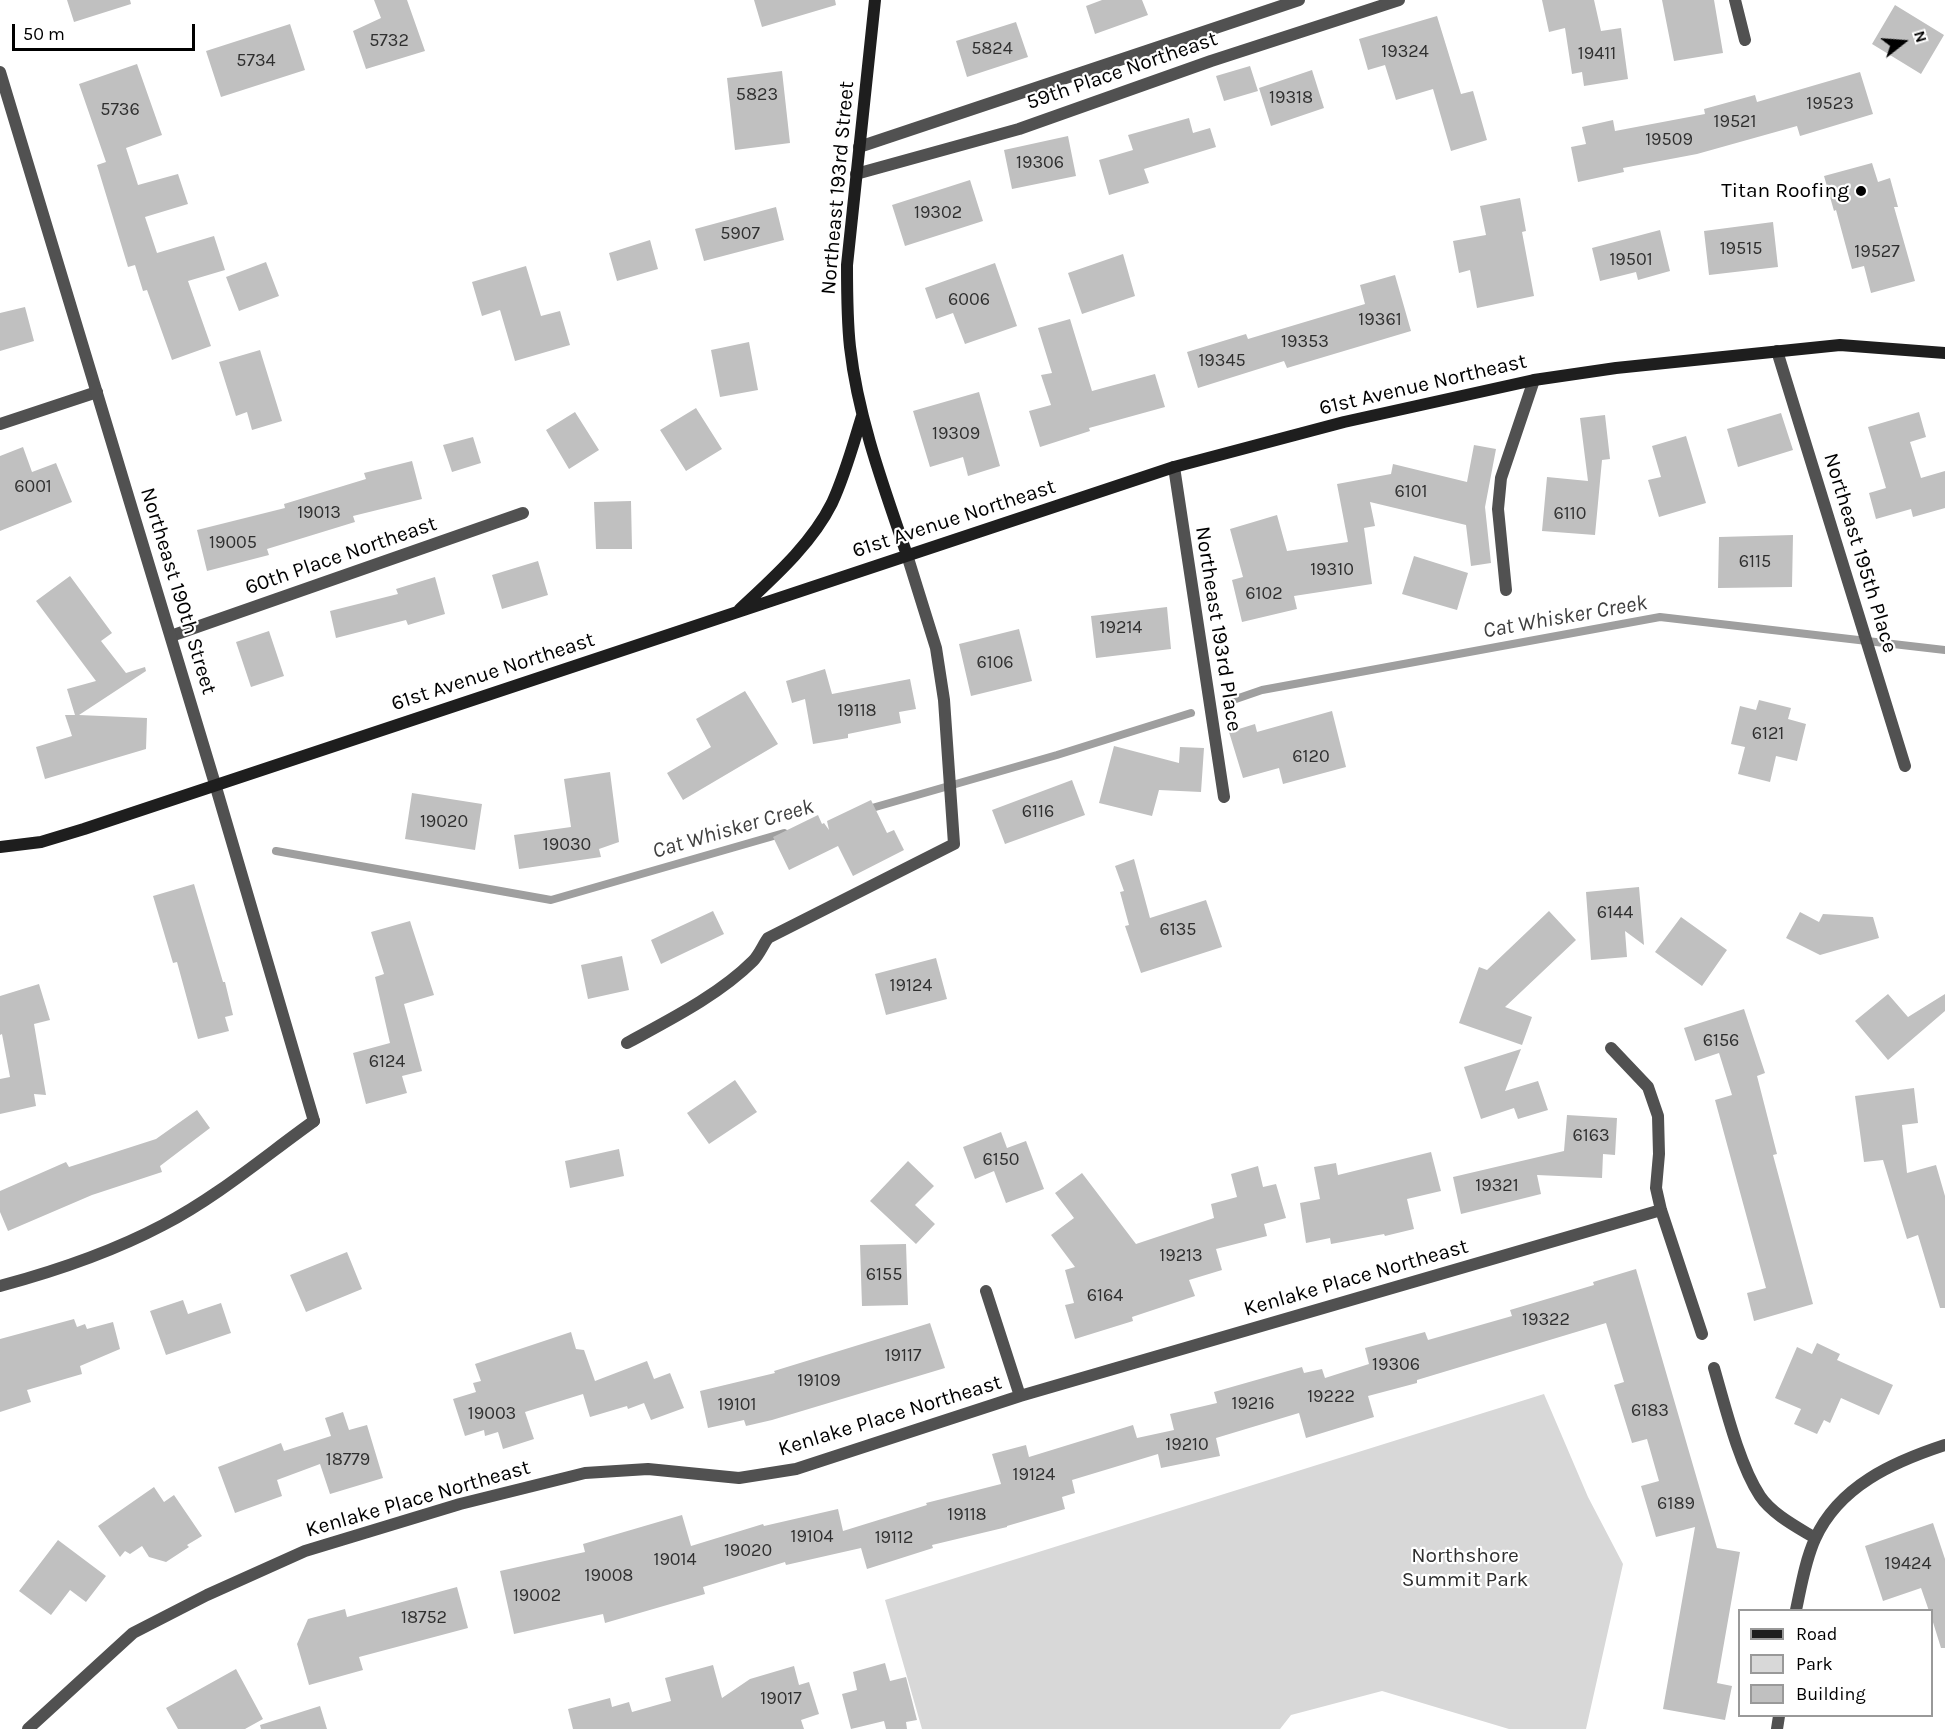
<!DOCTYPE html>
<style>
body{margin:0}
#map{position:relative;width:1945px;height:1729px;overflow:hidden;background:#fff;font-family:Karla,sans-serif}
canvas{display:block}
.legend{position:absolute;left:1738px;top:1609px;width:195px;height:108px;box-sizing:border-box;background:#fff;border:2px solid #999;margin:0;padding:8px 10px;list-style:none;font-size:18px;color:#000}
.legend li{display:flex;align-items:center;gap:12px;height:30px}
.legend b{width:30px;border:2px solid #999}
.north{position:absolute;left:1873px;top:12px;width:60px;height:60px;-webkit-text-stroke:4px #fff;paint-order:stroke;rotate:73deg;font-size:16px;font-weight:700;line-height:24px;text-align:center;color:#000}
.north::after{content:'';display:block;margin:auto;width:21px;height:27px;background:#000;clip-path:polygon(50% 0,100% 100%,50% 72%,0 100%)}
.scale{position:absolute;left:12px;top:24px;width:183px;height:27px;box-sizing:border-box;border:3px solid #000;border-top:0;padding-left:8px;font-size:18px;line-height:21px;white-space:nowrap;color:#000;-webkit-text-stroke:4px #fff;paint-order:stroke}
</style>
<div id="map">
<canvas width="1945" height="1729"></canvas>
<ul class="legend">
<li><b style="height:8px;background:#1e1e1e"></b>Road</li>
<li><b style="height:16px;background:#d8d8d8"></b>Park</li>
<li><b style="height:16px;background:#c0c0c0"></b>Building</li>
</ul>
<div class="north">N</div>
<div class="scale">50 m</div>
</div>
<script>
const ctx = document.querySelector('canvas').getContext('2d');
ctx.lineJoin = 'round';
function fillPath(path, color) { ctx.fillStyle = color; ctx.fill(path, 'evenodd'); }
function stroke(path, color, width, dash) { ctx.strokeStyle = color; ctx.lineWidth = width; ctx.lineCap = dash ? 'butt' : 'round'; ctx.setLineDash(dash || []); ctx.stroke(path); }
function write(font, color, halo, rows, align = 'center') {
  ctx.font = font + ' Karla,sans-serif'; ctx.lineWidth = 4.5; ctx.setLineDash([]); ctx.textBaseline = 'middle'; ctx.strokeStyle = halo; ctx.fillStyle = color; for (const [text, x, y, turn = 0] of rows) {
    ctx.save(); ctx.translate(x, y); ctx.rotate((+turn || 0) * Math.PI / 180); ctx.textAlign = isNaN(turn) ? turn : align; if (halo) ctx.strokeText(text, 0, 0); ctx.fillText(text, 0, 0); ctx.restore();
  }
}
fillPath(new Path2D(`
 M1544,1394L1588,1497L1623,1564L1586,1729H1509L1382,1691L1291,1715L1280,1729H922L885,1600Z`), '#d8d8d8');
stroke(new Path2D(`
 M1230,701L1262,690L1660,617L1945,650
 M865,810L1057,755L1191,713
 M276,851L551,900L784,833`), '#9f9f9f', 8);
fillPath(new Path2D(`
 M67,0H130L131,4L74,22Z
 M374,0H407L425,51L366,69L353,31L381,18Z
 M754,0H835L836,5L762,27Z
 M1102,0H1142L1148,15L1095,34L1086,6Z
 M1542,0H1594L1601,31L1621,28L1628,79L1584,86L1582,72L1572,74L1565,28L1549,32Z
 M1662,0H1714L1723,53L1674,61Z
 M1895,5L1944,35L1921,74L1872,44Z
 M1437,16L1461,94L1473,91L1487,140L1451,151L1433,89L1396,100L1385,65L1368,70L1359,39Z
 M1016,22L1028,57L967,77L956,41Z
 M290,24L305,70L221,97L206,51Z
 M137,64L162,135L126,148L138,185L178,174L188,204L145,217L157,253L214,236L225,270L188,281L211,346L172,360L147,290L143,291L135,265L128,267L97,165L106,162L79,84Z
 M1250,66L1258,91L1224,101L1216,76Z
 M1312,70L1324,108L1271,126L1259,88Z
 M782,71L790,143L735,150L727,78Z
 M1860,72L1873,114L1800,136L1797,126L1697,154L1623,168L1624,172L1578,182L1571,147L1586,144L1582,127L1613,120L1615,131L1705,114L1704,109L1755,95L1757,102Z
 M1189,118L1193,133L1210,128L1216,147L1144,169L1149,183L1109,195L1099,160L1133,150L1128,135Z
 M1068,136L1076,176L1012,189L1004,150Z
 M1872,163L1878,182L1890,178L1898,207H1894L1915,281L1871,293L1864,266L1852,269L1836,210L1834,211L1824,176Z
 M970,180L983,221L905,246L892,205Z
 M1520,198L1526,231L1522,232L1534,296L1477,308L1470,270L1459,273L1453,241L1486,235L1480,206Z
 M776,207L784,240L704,261L695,229Z
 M1773,222L1778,267L1709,275L1704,231Z
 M1660,230L1670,271L1638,280L1636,272L1600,281L1592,248Z
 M650,240L658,269L617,281L609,253Z
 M1123,254L1135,296L1082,314L1068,273Z
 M266,262L279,296L239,311L226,277Z
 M995,263L1017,326L965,344L953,313L936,319L925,288Z
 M526,266L541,316L560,311L570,345L515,361L500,310L482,316L472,282Z
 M1395,275L1411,331L1287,368L1284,361L1198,388L1187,352L1246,334L1248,339L1365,304L1360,285Z
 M25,307L34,341L0,351V313Z
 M1070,319L1092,391L1155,374L1165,407L1089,428L1090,431L1040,447L1029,411L1051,405L1041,375L1052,373L1038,328Z
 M749,342L758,390L720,397L711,350Z
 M260,350L282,421L252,430L247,412L236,416L219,362Z
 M979,392L1000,466L968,476L963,457L930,467L913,411Z
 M696,408L722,449L686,471L660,430Z
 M575,412L599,450L569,469L546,430Z
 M1919,412L1926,437L1910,442L1921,478L1945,471V508L1913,517L1911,509L1876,519L1869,493L1886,488L1868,427Z
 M1781,413L1793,450L1738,467L1727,429Z
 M1605,415L1610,459L1602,460L1595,535L1542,531L1547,477L1588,481L1580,418Z
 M1686,436L1706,503L1659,517L1648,480L1661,477L1652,446Z
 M473,437L481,463L452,472L443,445Z
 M1474,445L1496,449L1485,507L1491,563L1471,566L1466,525L1370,502L1375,526L1364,528L1372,584L1294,596L1297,609L1242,622L1232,580L1243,577L1230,529L1277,515L1287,551L1348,542L1337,484L1391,474L1393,464L1467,482Z
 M23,447L32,472L56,463L72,502L0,531V456Z
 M412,461L422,499L353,516L355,522L267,549L269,555L207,571L197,530L285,508L284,504L366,479L364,473Z
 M631,501L632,549H596L594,502Z
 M1793,535L1792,587L1718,588L1719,537Z
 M1414,556L1468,573L1457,610L1402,594Z
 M538,561L548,595L502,609L492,575Z
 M70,576L112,633L101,641L126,673L145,667L146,671L79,715L147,718L146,749L45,779L36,747L72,736L65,715H75L67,689L96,681L36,601Z
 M435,577L445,614L408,625L406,620L336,638L330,611L398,594L396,589Z
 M1167,607L1171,649L1096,658L1091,616Z
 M1019,629L1032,681L971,696L959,644Z
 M269,631L284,676L251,687L236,642Z
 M825,669L832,694L910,679L916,709L899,712L901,723L848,734V738L813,744L805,699L792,703L786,681Z
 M745,691L778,744L683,800L667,773L711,747L696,719Z
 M1759,700L1791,708L1788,719L1806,724L1797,761L1776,756L1770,782L1738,774L1745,747L1731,744L1740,706L1756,710Z
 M1332,711L1346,767L1283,784L1279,768L1243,778L1229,732L1255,724L1257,732Z
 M1114,746L1179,763L1180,747L1204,748L1201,792L1159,790L1152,816L1099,803Z
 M610,772L619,842L599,849L601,857L519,869L514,835L571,827L564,779Z
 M1072,780L1085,815L1005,844L992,810Z
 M412,793L482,804L475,850L405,839Z
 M871,800L887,833L894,830L904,850L853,876L838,846L789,870L773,837L818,815L822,824L824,823L829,830L827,821Z
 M1134,859L1150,918L1206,900L1222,947L1141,973L1125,926L1129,925L1120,892L1124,891L1115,866Z
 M194,884L223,982H225L233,1015L225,1017L229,1031L198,1039L177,962L173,963L153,896Z
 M1639,887L1644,945L1625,931L1627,957L1591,960L1586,892Z
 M713,911L724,934L661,964L651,940Z
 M1549,911L1576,940L1505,1007L1532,1017L1522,1045L1459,1023L1479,967L1487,970Z
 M1800,912L1819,922L1823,914L1873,917L1879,938L1820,955L1786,938Z
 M1681,917L1727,950L1702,986L1655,952Z
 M410,921L434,995L404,1004L422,1071L402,1076L407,1093L366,1104L353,1053L390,1043L375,977L384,974L371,932Z
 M622,956L629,990L588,999L581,965Z
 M936,958L947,999L886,1015L875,974Z
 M39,984L50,1020L34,1024L46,1095L34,1094L36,1106L0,1114V1079L10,1077L2,1034L0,1035V996Z
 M1888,994L1908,1017L1945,994V1011L1888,1060L1855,1021Z
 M1744,1009L1765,1073L1757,1076L1777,1154L1773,1155L1813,1304L1754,1321L1747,1293L1766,1288L1715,1100L1732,1095L1719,1053L1695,1061L1684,1028Z
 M1521,1049L1505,1091L1538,1081L1548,1110L1518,1119L1514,1108L1481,1119L1464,1067Z
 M735,1080L757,1112L709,1144L687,1113Z
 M1914,1088L1918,1123L1902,1125L1907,1173L1936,1165L1945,1196V1308H1940L1918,1235L1907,1239L1883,1160L1864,1162L1855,1096Z
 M197,1110L210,1128L160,1166L162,1172L92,1195L8,1231L0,1212V1191L66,1162L69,1167L156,1139Z
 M1567,1115L1617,1118L1615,1155L1603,1154L1602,1178L1537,1175L1541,1194L1461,1214L1453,1177L1564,1151Z
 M1001,1132L1007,1148L1026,1141L1044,1189L1006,1203L994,1171L975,1179L963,1147Z
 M619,1149L624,1176L570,1188L565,1161Z
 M1431,1152L1441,1191L1407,1199L1414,1229L1385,1236L1384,1234L1331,1244L1330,1238L1306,1243L1300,1203L1320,1199L1314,1167L1336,1163L1338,1175Z
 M908,1161L934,1186L915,1205L935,1224L916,1244L870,1201Z
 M1258,1166L1263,1187L1276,1184L1286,1218L1264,1224L1267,1236L1216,1249L1222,1270L1189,1280L1195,1296L1132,1317L1133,1321L1075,1339L1065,1305L1074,1303L1065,1270L1075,1267L1051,1235L1074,1218L1055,1193L1082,1173L1136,1244L1214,1218L1211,1204L1237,1197L1231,1174Z
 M906,1244L908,1305L862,1306L860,1245Z
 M347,1252L362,1289L306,1312L290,1275Z
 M1636,1269L1717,1548L1740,1552L1717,1683L1732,1686L1725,1720L1663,1709L1695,1527L1656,1537L1641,1486L1659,1481L1647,1439L1632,1443L1614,1385L1624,1382L1606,1323L1417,1380V1383L1368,1396L1374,1417L1306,1438L1299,1413L1216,1438L1220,1456L1161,1468L1158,1454L1072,1480L1075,1493L1062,1497L1065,1509L1007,1526V1527L932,1545L933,1548L867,1569L861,1548L786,1565L785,1562L703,1587L705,1594L605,1623L603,1614L514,1634L500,1571L585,1552L583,1544L682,1515L691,1546L763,1524L764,1526L838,1509L843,1531L927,1505L926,1503L1001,1484L992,1454L1026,1445L1029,1457L1133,1425L1137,1438L1174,1430L1170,1414L1217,1403L1214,1392L1302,1367L1304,1373L1322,1369L1325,1378L1369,1364L1365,1348L1425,1332L1428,1340L1512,1316L1510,1310L1594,1285L1593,1282Z
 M183,1300L188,1314L221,1303L231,1333L166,1355L150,1311Z
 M74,1319L77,1327L85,1324L87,1329L113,1322L120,1349L80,1366L82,1374L27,1390L31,1402L0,1412V1339Z
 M930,1323L945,1368L772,1420L746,1426L744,1420L708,1428L700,1391L775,1373L774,1371Z
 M571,1332L576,1349L584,1350L595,1381L647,1361L654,1379L670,1373L684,1408L651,1420L644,1403L628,1409L627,1406L590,1417L583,1394L525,1412L534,1439L503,1449L498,1432L485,1436L484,1430L465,1436L453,1399L476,1392L473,1383L481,1381L475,1364Z
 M1817,1343L1840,1354L1837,1360L1893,1385L1879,1415L1841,1398L1830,1423L1824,1420L1817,1434L1794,1424L1801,1409L1775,1398L1797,1347L1812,1354Z
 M343,1412L349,1430L367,1425L383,1478L330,1494L320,1464L277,1480L282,1496L235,1513L218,1467L281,1443L284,1451L331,1436L325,1418Z
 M154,1487L164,1502L174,1495L202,1536L187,1545L189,1547L166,1562L149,1557L142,1546L130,1554L125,1551L120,1557L98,1526Z
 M1933,1523L1945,1559V1648H1941L1932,1619V1611H1929L1921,1588L1883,1601L1865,1546Z
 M58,1540L106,1576L86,1602L70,1590L51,1615L19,1591Z
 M457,1587L468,1628L359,1657L363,1670L309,1685L297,1644L308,1619L345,1609L347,1617Z
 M885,1663L890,1681L906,1677L917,1720L906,1722L907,1729H886L884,1721L851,1729L842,1694L857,1690L853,1672Z
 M713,1665L722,1698L750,1679L794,1666L799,1685L809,1682L819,1714L801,1720L804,1729H573L568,1709L610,1698L612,1707L629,1702L632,1712L671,1701L665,1678Z
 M236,1669L263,1719L245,1729H178L166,1708Z
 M320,1706L327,1729H261L260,1725Z`), '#c0c0c0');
stroke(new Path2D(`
 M1735,0L1745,40
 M859,147L1299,0
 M856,174L1019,129L1211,61L1399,0
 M1777,351L1905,766
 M0,424L97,392
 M1174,467L1224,797
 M1506,590L1498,509L1501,478L1534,380
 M171,636L523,513
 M627,1043C669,1020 719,995 753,961C759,955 763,945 768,938L954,844L944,700L936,648L907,555
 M1611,1048L1648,1087L1658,1116L1659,1154L1656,1188L1661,1210L1702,1334
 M0,1286C56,1271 112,1252 163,1225C217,1197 265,1156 314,1121
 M986,1291L1020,1396
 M1714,1368C1725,1406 1739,1464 1760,1496C1772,1514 1797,1527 1815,1538
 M1796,1610C1801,1587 1805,1561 1815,1539C1839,1486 1893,1462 1945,1445
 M28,1729L133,1633L207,1595L305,1551L460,1504L585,1473L648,1469L739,1478L796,1469L1020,1396L1661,1210
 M1777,1729L1779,1716`), '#515151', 12);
stroke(new Path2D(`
 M0,72L215,784L314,1121`), '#515151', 12);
stroke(new Path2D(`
 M875,0L847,265C847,292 847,320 850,347C858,418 884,488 907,555
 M739,610C773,578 811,545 832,503C845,475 853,445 862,416
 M0,847L41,842L84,829L1174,467L1344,422L1534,380L1616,368L1840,345L1945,353`), '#1e1e1e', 12);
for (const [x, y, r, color] of [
 [1861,191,6,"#000"]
]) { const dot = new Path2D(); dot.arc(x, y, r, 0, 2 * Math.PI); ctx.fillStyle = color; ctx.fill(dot); stroke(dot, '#fff', 2); }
write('18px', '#303030', null, [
 ["5732",389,41],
 ["5824",992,49],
 ["19324",1405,52],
 ["19411",1597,54],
 ["5734",256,61],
 ["5823",757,95],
 ["19318",1291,98],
 ["19523",1830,104],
 ["5736",120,110],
 ["19521",1735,122],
 ["19509",1669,140],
 ["19306",1040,163],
 ["19302",938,213],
 ["5907",740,234],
 ["19515",1741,249],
 ["19527",1877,252],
 ["19501",1631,260],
 ["6006",969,300],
 ["19361",1380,320],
 ["19353",1305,342],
 ["19345",1222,361],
 ["19309",956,434],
 ["6001",33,487],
 ["6101",1411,492],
 ["19013",319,513],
 ["6110",1570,514],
 ["19005",233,543],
 ["6115",1755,562],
 ["19310",1332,570],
 ["6102",1264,594],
 ["19214",1121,628],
 ["6106",995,663],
 ["19118",857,711],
 ["6121",1768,734],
 ["6120",1311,757],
 ["6116",1038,812],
 ["19020",444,822],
 ["19030",567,845],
 ["6144",1615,913],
 ["6135",1178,930],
 ["19124",911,986],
 ["6156",1721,1041],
 ["6124",387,1062],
 ["6163",1591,1136],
 ["6150",1001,1160],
 ["19321",1497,1186],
 ["19213",1181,1256],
 ["6155",884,1275],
 ["6164",1105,1296],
 ["19322",1546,1320],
 ["19117",903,1356],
 ["19306",1396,1365],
 ["19109",819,1381],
 ["19222",1331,1397],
 ["19216",1253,1404],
 ["19101",737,1405],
 ["6183",1650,1411],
 ["19003",492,1414],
 ["19210",1187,1445],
 ["18779",348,1460],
 ["19124",1034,1475],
 ["6189",1676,1504],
 ["19118",967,1515],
 ["19104",812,1537],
 ["19112",894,1538],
 ["19020",748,1551],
 ["19014",675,1560],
 ["19424",1908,1564],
 ["19008",609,1576],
 ["19002",537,1596],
 ["18752",424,1618],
 ["19017",781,1699]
]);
write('21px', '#000', '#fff', [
 ["59th Place Northeast",1122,71,-19],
 ["Northeast 193rd Street",838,188,-85],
 ["61st Avenue Northeast",1423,385,-13],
 ["61st Avenue Northeast",954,519,-18],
 ["Northeast 195th Place",1860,553,73],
 ["60th Place Northeast",341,556,-19],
 ["Northeast 190th Street",178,591,73],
 ["Northeast 193rd Place",1218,629,81],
 ["61st Avenue Northeast",493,672,-18],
 ["Kenlake Place Northeast",1356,1278,-16],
 ["Kenlake Place Northeast",890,1416,-17],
 ["Kenlake Place Northeast",418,1499,-16]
]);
write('21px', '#000', '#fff', [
 ["Titan Roofing",1849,191]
], 'right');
write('21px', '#2f2f2f', '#fff', [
 ["Northshore",1465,1556],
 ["Summit Park",1465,1580]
]);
write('italic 22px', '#404040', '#fff', [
 ["Cat Whisker Creek",1565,617,-10],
 ["Cat Whisker Creek",733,829,-16]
]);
</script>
